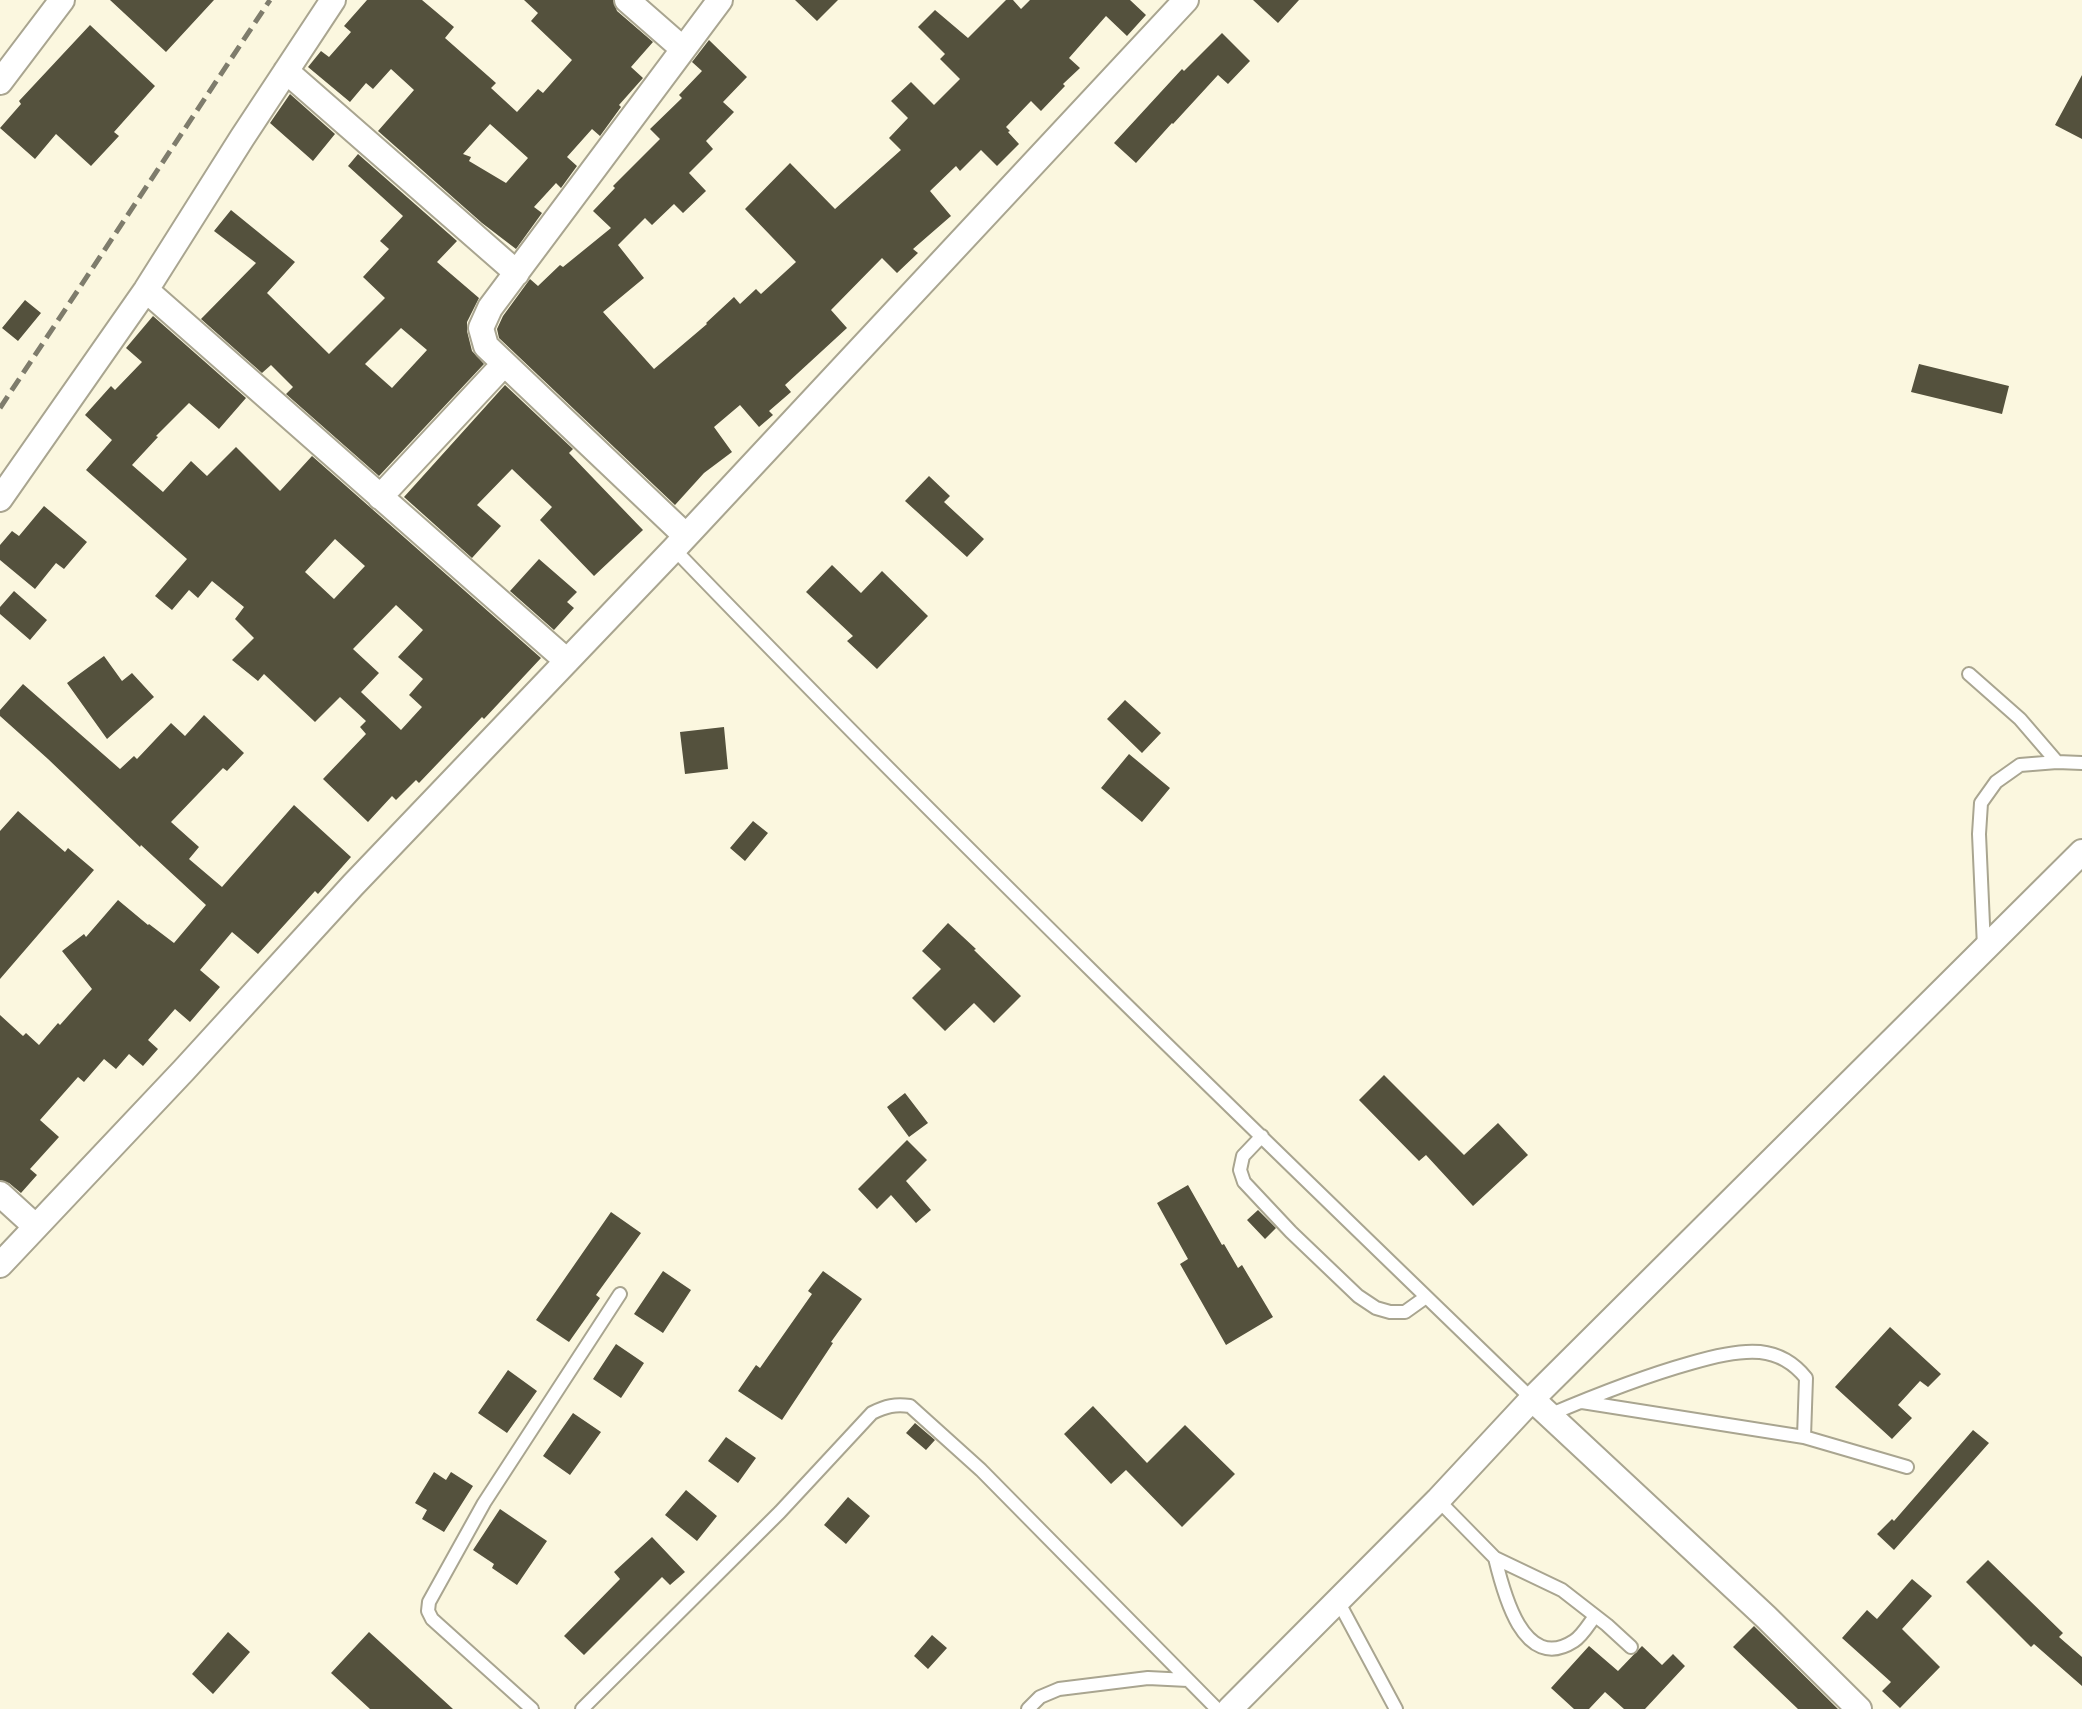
<!DOCTYPE html>
<style>
body{margin:0}
canvas{display:block;background:#fbf7df}
</style>
<canvas width="2082" height="1709"></canvas>
<script>
const ctx = document.querySelector('canvas').getContext('2d');
ctx.lineJoin = 'round';
function fillPath(path, color) { ctx.fillStyle = color; ctx.fill(path, 'evenodd'); }
function stroke(path, color, width, dash) { ctx.strokeStyle = color; ctx.lineWidth = width; ctx.lineCap = dash ? 'butt' : 'round'; ctx.setLineDash(dash || []); ctx.stroke(path); }
fillPath(new Path2D(`
 M110,0H214L166,52Z
 M367,0H422L454,27L445,38L496,83L491,88L517,112L538,89L543,93L572,60L531,21L538,13L524,0H613L617,11L653,42L631,67L643,78L619,105L621,107L600,136L592,129L567,157L577,166L561,188L556,183L534,207L542,213L516,249L482,223L378,131L414,90L391,69L373,89L366,83L350,102L308,67L321,51L329,57L351,32L344,26ZM490,124L528,158L506,183L469,161L471,157L463,154Z
 M795,0H838L817,21Z
 M1006,0H1013L1021,9L1030,0H1130L1146,15L1127,36L1106,16L1069,58L1080,68L1063,84L1065,86L1041,111L1031,101L1006,127L1010,131L1008,132L1019,144L997,166L981,150L960,171L956,166L930,191L951,216L913,249L918,253L897,273L882,258L831,310L847,328L785,385L791,392L769,411L773,415L759,427L740,405L714,427L732,452L704,473L675,505L499,338L497,329L503,316L530,279L538,286L560,265L563,267L611,228L593,211L615,188L613,186L660,139L650,129L682,98L679,95L702,71L692,62L709,40L747,77L723,102L734,112L706,141L713,149L689,173L706,191L683,213L674,204L652,225L645,218L618,245L644,278L603,312L654,369L707,324L706,323L734,297L740,304L756,289L761,294L796,262L745,209L790,163L835,209L901,150L889,138L908,118L891,101L911,82L934,105L960,79L940,59L945,54L918,27L935,10L968,38Z
 M1253,0H1299L1278,23Z
 M90,25L155,86L114,132L119,136L91,166L56,134L35,159L0,128L21,104L19,101Z
 M1222,33L1250,61L1228,84L1218,75L1173,124L1172,123L1136,163L1114,143L1182,69L1184,71Z
 M2082,75V139L2055,125Z
 M290,94L335,134L313,161L270,123Z
 M358,154L457,241L437,262L479,298L467,322V331L472,351L484,364L379,476L286,394L293,387L271,365L262,373L201,319L256,263L214,231L231,210L295,262L267,293L329,354L385,298L363,277L389,249L380,241L403,216L348,166ZM401,328L427,350L392,388L365,364Z
 M25,300L41,313L18,341L2,328Z
 M153,316L246,398L219,429L189,403L156,436L158,437L132,465L163,492L191,461L207,476L236,447L280,491L312,456L541,658L484,719L482,717L419,783L416,780L396,800L392,796L368,822L323,779L366,734L360,727L366,721L340,697L315,722L264,674L258,681L232,660L254,638L235,619L244,607L212,581L198,598L189,590L172,610L155,596L187,559L86,470L112,440L85,415L111,386L115,390L142,362L126,348ZM335,539L365,566L334,599L305,572ZM396,605L423,630L398,657L423,679L409,695L422,707L401,730L361,692L379,673L353,649Z
 M1919,364L2009,386L2002,414L1911,392Z
 M505,385L573,449L569,453L643,530L594,576L540,520L552,507L512,469L477,505L501,526L472,558L404,497Z
 M929,476L950,496L944,502L984,539L967,557L905,501Z
 M44,506L87,542L64,569L56,563L35,589L0,560V545L12,531L19,536Z
 M539,559L577,592L567,602L574,608L554,630L510,591Z
 M832,565L861,593L882,571L928,616L877,669L847,641L853,636L806,592Z
 M14,591L47,620L30,640L0,614V607Z
 M104,656L122,681L132,673L154,697L107,739L67,683Z
 M23,684L120,769L134,756L137,759L171,723L185,736L204,715L244,753L227,771L223,768L171,822L199,847L189,859L222,887L294,805L351,857L318,894L315,891L258,954L232,932L200,970L220,987L190,1022L175,1009L148,1040L158,1049L143,1066L129,1054L116,1069L104,1059L84,1082L78,1077L40,1120L59,1137L30,1169L37,1175L21,1193L9,1183L0,1180V1015L23,1036L26,1033L39,1045L58,1023L60,1025L92,989L62,951L84,934L86,937L118,900L148,925L149,924L174,943L206,905L141,845L140,847L48,759L0,716V710Z
 M1125,700L1161,733L1142,753L1107,719Z
 M724,727L728,769L685,774L680,732Z
 M1129,754L1170,788L1142,822L1101,788Z
 M18,811L65,852L68,848L94,870L0,979V831Z
 M753,821L768,833L745,861L730,848Z
 M948,923L976,949L974,950L1021,996L994,1023L974,1003L945,1031L912,998L941,969L922,951Z
 M1384,1075L1464,1155L1498,1123L1528,1155L1473,1206L1426,1155L1419,1161L1359,1100Z
 M905,1093L928,1123L909,1137L887,1107Z
 M907,1140L927,1160L906,1181L931,1210L916,1223L891,1195L877,1209L858,1189Z
 M1188,1185L1222,1245L1224,1244L1238,1268L1242,1265L1273,1317L1226,1345L1180,1264L1188,1259L1157,1203Z
 M1258,1210L1276,1228L1265,1239L1247,1220Z
 M611,1212L641,1233L596,1295L600,1298L569,1342L536,1320Z
 M663,1271L691,1290L663,1333L634,1314Z
 M823,1271L862,1299L831,1342L833,1343L782,1420L738,1391L756,1365L760,1368L812,1294L808,1291Z
 M1890,1327L1941,1374L1928,1387L1920,1381L1898,1405L1912,1418L1892,1439L1835,1387Z
 M616,1344L644,1363L621,1398L593,1379Z
 M508,1370L537,1391L507,1433L478,1413Z
 M1093,1406L1147,1463L1185,1425L1235,1474L1182,1527L1126,1470L1111,1484L1064,1434Z
 M573,1413L601,1432L570,1475L543,1456Z
 M915,1423L935,1440L926,1450L906,1433Z
 M1973,1430L1989,1443L1894,1550L1877,1534L1892,1519L1894,1521Z
 M726,1437L756,1458L738,1483L708,1461Z
 M434,1472L446,1480L451,1472L473,1486L444,1532L422,1519L427,1510L415,1503Z
 M686,1490L717,1516L697,1541L665,1515Z
 M848,1497L870,1516L846,1544L824,1525Z
 M500,1509L547,1541L517,1585L492,1568L494,1564L473,1550Z
 M652,1537L685,1572L670,1585L662,1577L584,1655L564,1636L620,1579L614,1572Z
 M1988,1560L2063,1633L2059,1637L2082,1657V1686L2034,1644L2031,1647L1966,1582Z
 M1912,1579L1932,1596L1902,1629L1940,1667L1900,1708L1882,1691L1891,1682L1842,1638L1867,1610L1877,1619Z
 M1754,1626L1756,1628L1838,1709H1798L1733,1647Z
 M228,1632L250,1652L213,1694L192,1674Z
 M369,1632L453,1709H370L331,1673Z
 M932,1635L947,1648L928,1669L914,1656Z
 M1589,1646L1618,1671L1642,1646L1662,1665L1673,1654L1685,1666L1645,1709H1624L1605,1692L1589,1709H1574L1551,1688Z`), '#54513d');
const lane = new Path2D(`
 M674,549C953,839 1242,1119 1532,1399
 M1969,674L2020,719L2057,762
 M1984,947L1979,834L1981,803L1996,782L2020,765L2057,762L2082,763
 M1262,1136L1243,1156L1240,1170L1244,1182L1291,1232L1358,1296L1376,1308L1390,1312H1405L1426,1297
 M1582,1402L1804,1437L1907,1467
 M1549,1415C1596,1395 1641,1377 1691,1363C1711,1357 1739,1350 1760,1352C1779,1354 1794,1363 1806,1378L1804,1437
 M1438,1500L1495,1558L1562,1590L1607,1625L1631,1647
 M1495,1558C1503,1591 1523,1674 1574,1641C1582,1636 1589,1624 1595,1616
 M1338,1601L1396,1709
 M532,1709L432,1619L428,1611L429,1602L484,1503L620,1294
 M582,1709L780,1512L872,1413C886,1406 895,1404 910,1406L981,1470L1217,1709
 M1028,1709L1040,1697L1059,1689L1148,1678L1188,1680`);
const street = new Path2D(`
 M627,0L683,49
 M286,71L517,273
 M0,82L62,0
 M146,290L567,661
 M380,497L504,364
 M0,499L146,290L242,138L333,0
 M686,536L486,346L481,328L490,308L720,0
 M0,1194L35,1226
 M0,1265L184,1070L353,885L674,549L1186,0
 M1532,1399L1766,1617L1859,1709
 M1230,1709L1438,1500L1532,1399L2082,852`);
stroke(lane, '#a9a590', 16);
stroke(street, '#a9a590', 28);
stroke(lane, '#fff', 12);
stroke(street, '#fff', 24);
stroke(new Path2D(`
 M0,408L270,0`), '#7e7c6c', 5, [14, 7]);
</script>
